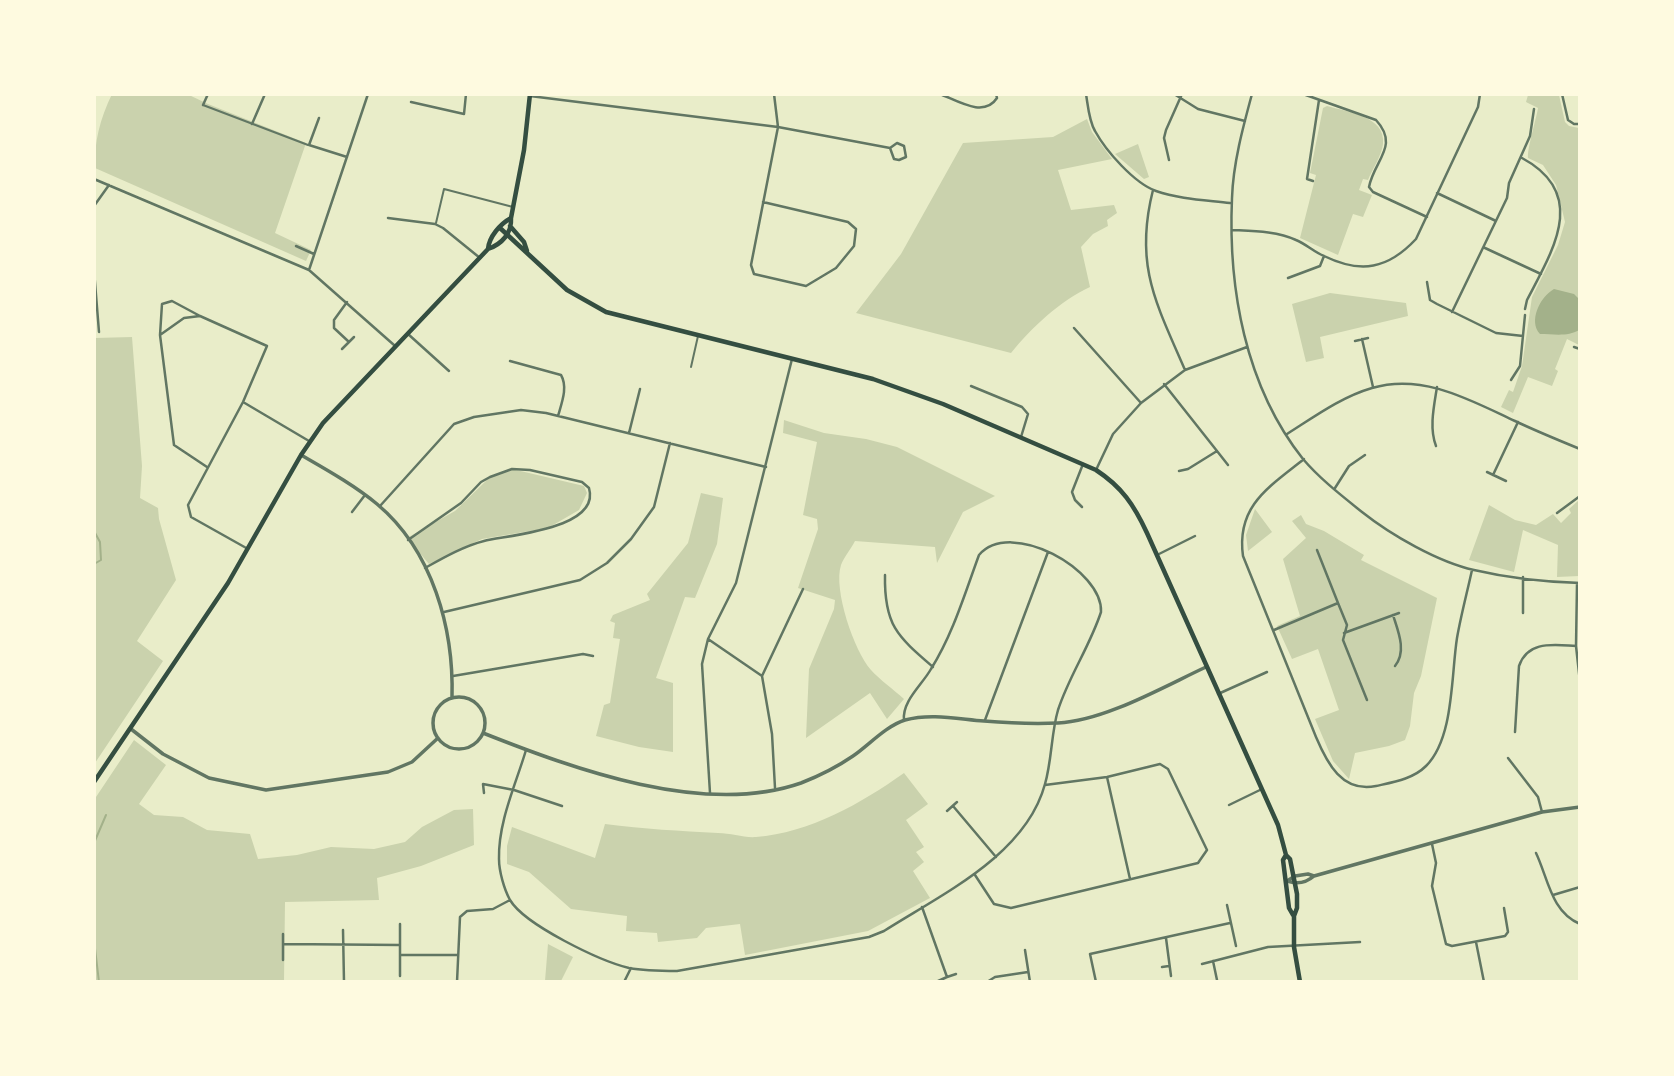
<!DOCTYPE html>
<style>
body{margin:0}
#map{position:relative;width:1674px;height:1076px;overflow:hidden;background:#e9edc9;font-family:"Libre Baskerville",serif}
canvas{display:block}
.frame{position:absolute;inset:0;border:96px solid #fefae0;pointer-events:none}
</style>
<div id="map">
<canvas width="1674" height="1076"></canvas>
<div class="frame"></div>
</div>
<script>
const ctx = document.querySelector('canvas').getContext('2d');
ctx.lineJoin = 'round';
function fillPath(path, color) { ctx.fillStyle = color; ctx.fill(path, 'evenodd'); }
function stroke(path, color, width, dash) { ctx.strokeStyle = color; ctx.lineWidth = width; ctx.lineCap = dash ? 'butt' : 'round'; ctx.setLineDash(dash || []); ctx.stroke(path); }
fillPath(new Path2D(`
 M112,94L189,95L208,104L306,143L275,233L311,250L306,261L95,168C94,142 100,119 112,94Z
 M1528,95H1559L1565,122L1569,126L1579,128V345L1567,339L1555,369L1558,371L1552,386L1528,377L1513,413L1501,407L1509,390L1513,392L1522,366L1532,297L1558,245L1565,222L1556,185L1543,165L1528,158C1527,149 1536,120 1538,108L1526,102Z
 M1327,106C1347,112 1386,116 1383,144C1382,155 1372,170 1368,180L1363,179L1359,190L1372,195L1363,217L1353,214L1338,255L1300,238L1316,175L1310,173L1323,108Z
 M1087,119L1092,132L1112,159L1058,170L1071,210L1114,205L1117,213L1107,220L1108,226L1093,234L1081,247L1090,287C1060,301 1032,327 1011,353L856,313L901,254L963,143L1053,137Z
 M1138,144L1149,177L1144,179L1115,154Z
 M1330,293L1406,303L1408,316L1320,337L1324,358L1306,362L1292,304Z
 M132,337L142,466L140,498L158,508L159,519L176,580L137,641L163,661L95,763V338Z
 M784,420L824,433L866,439L897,447L995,496L963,512L937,563L935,547L855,541C851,549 844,557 841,565C833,589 854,651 871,670C880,680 893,689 904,699L887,719L870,693L806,738L809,669L834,609L835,600L798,588L818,529L817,519L803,515L817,442L783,433Z
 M512,469L584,486L587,493L579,510L548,528L482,539L429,564L407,538L455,511L490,477Z
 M701,493L723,498L717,544L695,598L685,597L656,678L673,683V752L639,747L596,736L604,705L610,703L620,639L613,638L615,623L610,621L613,615L650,600L647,594L688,543Z
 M1579,500V576L1557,577L1558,545L1523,530L1514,572L1469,560L1489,505L1515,520L1536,525L1553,514L1561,523L1571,513L1569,509Z
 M1255,509L1272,532L1248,551L1246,535Z
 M1301,515L1306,524L1324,531L1364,555L1361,560L1437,598L1421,676L1414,693L1410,726L1405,740L1389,746L1355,753L1349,779L1333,761L1315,719L1339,710L1318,649L1292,659L1277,626L1300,616L1283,559L1306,538L1292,521Z
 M134,740L166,765L139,804L154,815L183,817L207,830L250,834L258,859L297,855L331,847L374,849L405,842L422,827L454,810L473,809L474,845L421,866L377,878L379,900L285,902L284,981H95L94,800Z
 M904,773L928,804L906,820L924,847L916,852L924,862L913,871L930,898L868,931L745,955L740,924L706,928L697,938L658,942L657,933L626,931L627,916L571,909L529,872L507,864V846L512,827L595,858L605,824C644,829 680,831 718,833C731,833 744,838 756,837C809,833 862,803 904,773Z
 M548,944L573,957L561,981H545Z`), '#cad2ad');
fillPath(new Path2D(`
 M1554,289L1574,294L1579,299V330C1568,337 1553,334 1540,334C1528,321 1540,297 1554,289Z`), '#a3b18a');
stroke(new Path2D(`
 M94,531L100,542L101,560L94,564
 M94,843L106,815
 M94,940L99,982`), '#a3b18a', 2);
stroke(new Path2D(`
 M203,105L308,145
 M436,223L444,189L513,207
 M691,367L698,336`), '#617663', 2);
stroke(new Path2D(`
 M940,94C958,101 984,118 997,98L996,94
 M1086,94C1088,106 1089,121 1095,131C1106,151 1134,183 1156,191C1179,199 1205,200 1230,203
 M1174,94L1198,109L1245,121
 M1252,94C1243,127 1233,164 1232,198C1228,288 1245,386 1303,459C1320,479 1342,496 1362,512C1391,535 1438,562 1474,570C1508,578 1546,582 1580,583
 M1303,94L1376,120C1400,146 1374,160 1369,187L1373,192L1427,217
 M1562,94L1568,120L1574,124H1580
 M530,96L778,127L890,148L897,143L904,146L906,157L899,160L894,159L890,148
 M411,102L464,114L466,94
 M203,105L208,94
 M319,118L309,145L347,157
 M252,124L265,94
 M1522,158C1589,194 1553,250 1527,300L1525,309
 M1169,160L1164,138L1166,130L1182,94
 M94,179L309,270L394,345
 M1313,181L1307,179L1319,100
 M1153,190C1134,265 1156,303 1185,370
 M1437,193L1496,221
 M763,202L848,222L856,229L854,246L836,268L806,286L754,274L751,265L778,127L774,94
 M94,206L109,185
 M388,218L435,224L443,228L480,258
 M1232,230C1253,231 1277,231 1296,240C1306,244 1314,252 1324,256C1361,274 1388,269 1416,239L1478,107L1480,94
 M296,246L314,254
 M1485,248L1541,274
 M94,270L99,332
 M309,270L368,94
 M1288,278L1320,266L1324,256
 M1427,282L1430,300L1437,304L1496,333L1523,336
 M347,302L334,320V328L349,342
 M1452,312L1507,198L1509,183L1530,136L1534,109
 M1074,328L1141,403
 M408,334L449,371
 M160,335L162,304L172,301L200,316
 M1362,339L1373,387
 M1355,341L1368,338
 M1574,347L1580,349
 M342,349L354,337
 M510,361L561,375C568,387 562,402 558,416
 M1511,380L1520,366L1525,315
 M1164,384L1217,451L1188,469L1179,471
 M971,386L1022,407L1028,414L1021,437
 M243,402L309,441
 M629,433L640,389
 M1287,434C1314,417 1341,397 1372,388C1423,373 1470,400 1515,421C1536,431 1558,440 1580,449
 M1436,446C1429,428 1434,406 1437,387
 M1217,451L1228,465
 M1304,459C1269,487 1236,506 1243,556L1316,737C1327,763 1342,793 1376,786C1394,782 1413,779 1426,766C1454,738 1451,676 1457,638C1461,615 1467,593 1472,570
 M207,467L174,445L160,335L184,318L200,316L267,346L243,402L188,505L191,517L248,549
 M1096,470L1113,434L1141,403L1185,370L1247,347
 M1487,472L1506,481
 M1493,475L1518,422
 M1335,488L1349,466L1365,455
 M380,506L454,424L474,417L521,410L546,413L766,467
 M1082,507L1075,500L1072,492L1083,464
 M352,512L365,495
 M1557,513L1580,496
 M408,540L461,503L481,482L490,477L512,469L530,470L582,482L589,488C601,529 508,535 484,541C464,546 443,558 425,568
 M1317,550L1338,603
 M1157,555L1195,536
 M885,575C884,625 897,636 933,667
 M1577,584L1576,646L1580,682
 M444,612L580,580L607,563L631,539L654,507L670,443
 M1523,613V577
 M1393,615C1398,631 1407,651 1395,666
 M1274,630L1338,603L1347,625L1343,640L1367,700
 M1344,633L1399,613
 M708,639L762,676L772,734L775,788
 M453,676L583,654L593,656
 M762,676L803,589
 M1218,694L1267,672
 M985,720L1048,552
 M1515,732L1519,666C1528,640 1554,645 1576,646
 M526,750C516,784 498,822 499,859C499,871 504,889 510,900C525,925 600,961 629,968C645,971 661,971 677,971L869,937L884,931C942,894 1026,855 1045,784C1052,760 1051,734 1058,710C1069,676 1090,646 1101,612C1103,570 1011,518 979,555C965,593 953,634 931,669C922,685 902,701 904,720
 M1508,758L1538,797L1542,812
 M1107,777L1130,879
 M484,793L483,784L514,790L562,806
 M710,793L702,664L708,639L736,583L792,359
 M1229,805L1262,789
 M953,806L996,857
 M947,811L957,802
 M1432,844L1436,863L1432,886L1446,944L1452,946L1505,936L1508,932L1504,908
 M1536,853C1548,878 1551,912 1580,924
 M975,875L994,904L1011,908L1198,863L1207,850L1168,769L1160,764L1107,777L1045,785
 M1553,895L1580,887
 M1227,905L1236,946
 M922,907L947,977L936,982
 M343,930L344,982
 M1166,938L1171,976
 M1476,942L1484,982
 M283,944L400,945
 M1025,950L1030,982
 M400,955H458
 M283,960V934
 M1213,961L1217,980
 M1202,964L1268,947L1360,942
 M1162,967L1169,966
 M400,976V924
 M947,977L956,974
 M457,982L460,917L467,911L493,909L510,900
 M624,982L631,968
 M987,982L995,977L1028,972
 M1096,982L1090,954L1230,923`), '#617663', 2.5);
stroke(new Path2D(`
 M301,455C327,470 354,485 377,504C433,551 454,629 452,698
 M433 723a26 26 0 1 1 52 0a26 26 0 1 1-52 0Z
 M131,729L163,754L209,778L266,790L388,772L412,762L438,738
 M483,733C574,769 704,817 801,783C819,776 837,767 853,756C869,745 886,726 905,720C931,713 958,719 984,721C1008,723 1034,724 1058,723C1104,721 1163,687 1206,667
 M1308,874L1314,876C1306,883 1296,884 1287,881L1295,876Z
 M1314,876L1542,812L1580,807`), '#617663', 3.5);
stroke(new Path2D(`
 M510,226L524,242L527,251
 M500,228L567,290L606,312L873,379L943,404L1096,470C1122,487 1134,505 1147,533L1278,825L1286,855L1290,859L1297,894V908L1294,916V947L1300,982
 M488,249C489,237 500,224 511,218
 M94,782L228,583L301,455L323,423L488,249C502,244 512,233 511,218L524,150L530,94
 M1286,855L1283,860L1289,908L1293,915`), '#344e41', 4.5);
</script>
